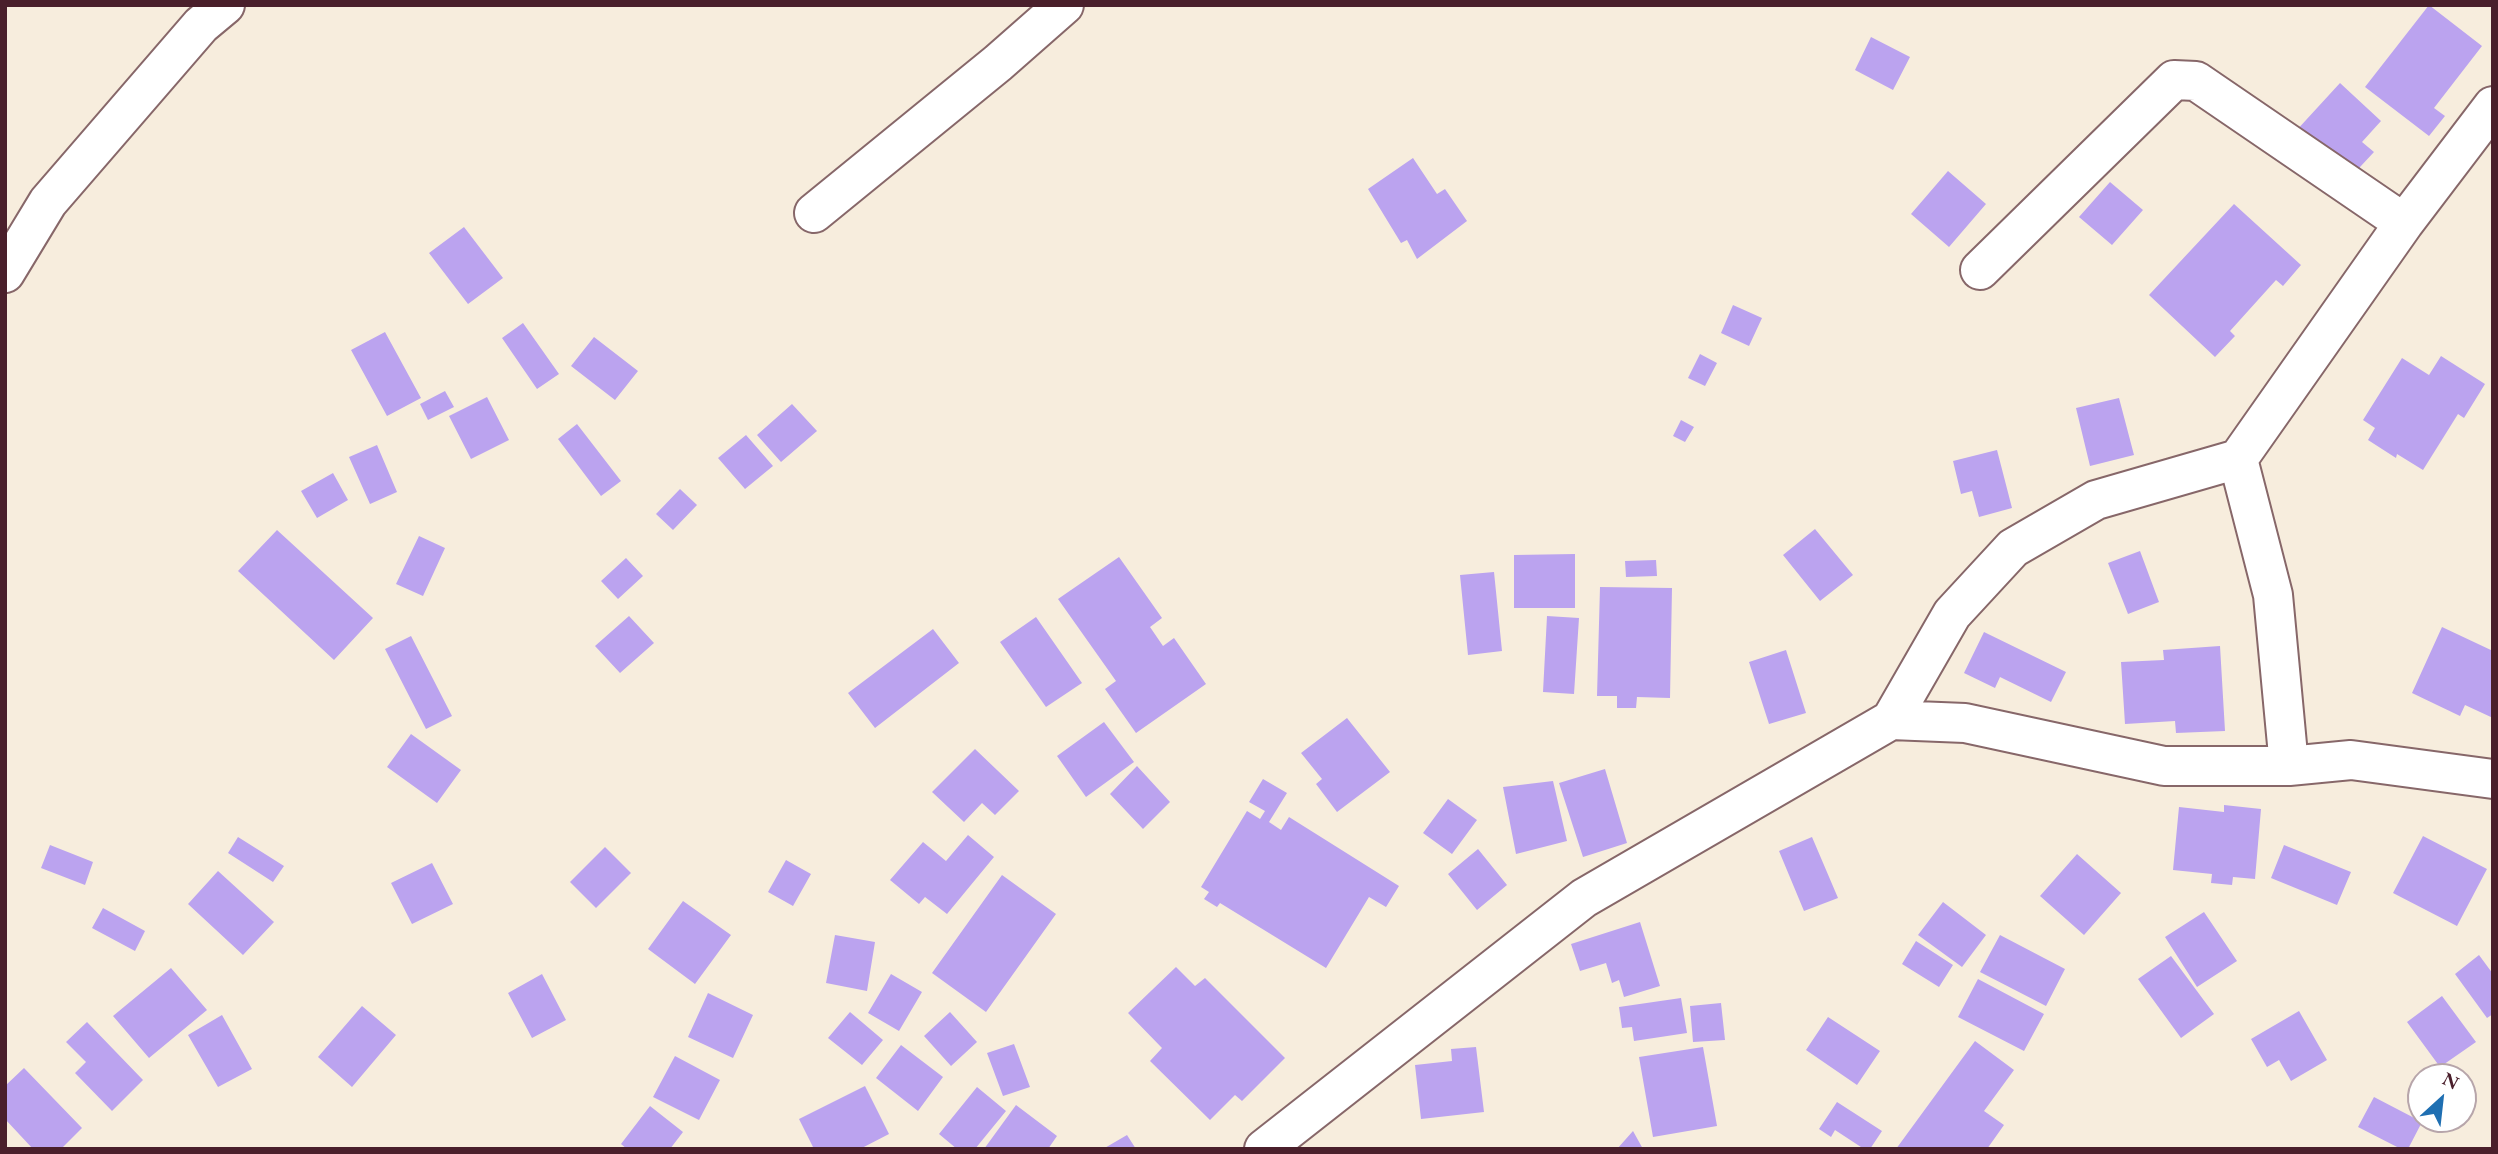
<!DOCTYPE html>
<style>
body{margin:0}
#map{position:relative;width:2498px;height:1154px;overflow:hidden;background:#f7eddd;font-family:"EB Garamond",serif}
canvas{display:block}
.frame{position:absolute;inset:0;border:7px solid #4a1f2b;pointer-events:none}
.north{position:absolute;left:2407px;top:1063px;width:70px;height:70px;box-sizing:border-box;background:#fff;border:2px solid #b7a5aa;border-radius:50%;rotate:27deg;font-size:19px;font-weight:700;line-height:28px;text-align:center;color:#4a1f2b}
.north::after{content:'';display:block;margin:auto;width:24px;height:32px;background:#1f6fb2;clip-path:polygon(50% 0,100% 100%,50% 72%,0 100%)}
</style>
<div id="map">
<canvas width="2498" height="1154"></canvas>
<div class="frame"></div>
<div class="north">N</div>
</div>
<script>
const ctx = document.querySelector('canvas').getContext('2d');
ctx.lineJoin = 'round';
function fillPath(path, color) { ctx.fillStyle = color; ctx.fill(path, 'evenodd'); }
function stroke(path, color, width, dash) { ctx.strokeStyle = color; ctx.lineWidth = width; ctx.lineCap = dash ? 'butt' : 'round'; ctx.setLineDash(dash || []); ctx.stroke(path); }
fillPath(new Path2D(`
 M2429,5L2482,46L2434,108L2445,116L2429,136L2365,87Z
 M1871,37L1910,57L1893,90L1855,70Z
 M2340,83L2381,121L2362,142L2374,152L2347,181L2295,132Z
 M1413,158L1437,194L1445,189L1467,221L1417,259L1407,240L1401,243L1368,189Z
 M1948,171L1986,204L1949,247L1911,214Z
 M2110,182L2143,210L2112,245L2079,217Z
 M2234,204L2301,265L2283,286L2276,280L2230,331L2235,336L2215,357L2149,295Z
 M464,227L503,278L468,304L429,253Z
 M1733,305L1762,318L1749,346L1721,333Z
 M523,323L559,374L537,389L502,338Z
 M385,332L421,398L387,416L351,350Z
 M594,337L638,371L615,400L571,366Z
 M1700,354L1717,363L1705,386L1688,378Z
 M2441,356L2485,384L2464,418L2458,414L2423,470L2397,454L2396,458L2368,440L2375,428L2363,420L2402,358L2429,375Z
 M445,391L454,407L428,420L420,404Z
 M487,397L509,440L471,459L449,416Z
 M2119,398L2134,455L2090,466L2076,408Z
 M792,404L817,431L781,462L757,435Z
 M1681,420L1694,427L1685,442L1673,436Z
 M577,424L621,481L601,496L558,439Z
 M746,435L773,466L745,489L718,458Z
 M377,445L397,492L370,504L349,457Z
 M1997,450L2012,508L1979,517L1972,491L1961,494L1953,461Z
 M333,473L348,500L317,518L301,491Z
 M680,489L697,505L673,530L656,514Z
 M1815,529L1853,575L1820,601L1783,555Z
 M277,530L373,618L334,660L238,571Z
 M419,536L445,548L423,596L396,584Z
 M2140,551L2159,602L2128,614L2108,563Z
 M1575,554V608H1514V555Z
 M1119,557L1162,618L1150,627L1163,646L1174,638L1206,684L1136,733L1105,689L1116,681L1058,599Z
 M626,558L643,576L618,599L601,581Z
 M1656,560L1657,576L1626,577L1625,561Z
 M1494,572L1502,651L1468,655L1460,575Z
 M1600,587L1672,588L1670,698L1637,697L1636,708H1617V696H1597Z
 M629,616L654,643L620,673L595,646Z
 M1547,616L1579,618L1574,694L1543,692Z
 M1036,617L1082,683L1046,707L1000,642Z
 M2442,627L2493,651V718L2465,705L2460,716L2412,693Z
 M933,629L959,663L875,728L848,693Z
 M1984,632L2066,672L2051,702L2000,677L1995,688L1964,673Z
 M411,636L452,716L426,729L385,649Z
 M2220,646L2225,731L2176,733L2175,721L2125,724L2121,662L2164,660L2163,650Z
 M1786,650L1806,713L1769,724L1749,662Z
 M1347,718L1390,772L1337,812L1316,784L1322,779L1301,753Z
 M1104,722L1134,762L1086,797L1057,756Z
 M411,734L461,770L437,803L387,767Z
 M975,749L1019,791L995,815L982,803L964,822L932,792Z
 M1137,766L1170,802L1143,829L1110,794Z
 M1605,769L1627,843L1583,857L1559,783Z
 M1263,779L1287,793L1269,822L1281,830L1289,817L1399,886L1386,907L1369,897L1326,968L1220,903L1217,907L1204,899L1209,892L1201,887L1247,811L1260,819L1265,811L1249,802Z
 M1553,781L1567,841L1516,854L1503,787Z
 M1448,799L1477,820L1452,854L1423,833Z
 M2224,805L2261,809L2255,879L2233,877L2232,885L2211,883L2212,874L2173,870L2179,807L2224,812Z
 M968,835L994,857L947,914L925,897L919,904L890,880L923,842L946,861Z
 M2423,836L2487,869L2457,926L2393,893Z
 M238,837L284,866L273,882L228,853Z
 M1812,837L1838,898L1804,911L1779,851Z
 M50,845L93,862L85,885L41,868Z
 M2284,845L2351,872L2337,905L2271,878Z
 M605,847L631,873L596,908L570,882Z
 M1478,849L1507,885L1477,910L1448,874Z
 M2077,854L2121,893L2084,935L2040,896Z
 M786,860L811,874L793,906L768,892Z
 M432,863L453,904L412,924L391,883Z
 M218,871L274,922L243,955L188,904Z
 M1002,875L1056,914L986,1012L932,973Z
 M683,901L731,935L695,984L648,949Z
 M1943,902L1986,935L1962,967L1918,935Z
 M103,908L145,931L135,951L92,928Z
 M2204,912L2237,961L2197,987L2165,937Z
 M1640,922L1660,986L1624,997L1619,980L1612,983L1606,963L1580,971L1571,944Z
 M835,935L875,942L867,991L826,983Z
 M2000,935L2065,969L2046,1006L1980,972Z
 M1916,941L1953,965L1939,987L1902,964Z
 M2479,955L2493,974V1014L2487,1018L2455,974Z
 M2171,956L2214,1014L2181,1038L2138,979Z
 M1176,967L1195,986L1205,978L1285,1058L1242,1101L1235,1095L1210,1120L1150,1061L1162,1048L1128,1013Z
 M171,968L207,1010L149,1058L113,1016Z
 M542,974L566,1020L532,1038L508,993Z
 M891,974L922,992L899,1031L868,1013Z
 M1978,979L2044,1014L2024,1051L1958,1017Z
 M708,993L753,1015L733,1058L688,1037Z
 M2442,996L2476,1042L2440,1067L2407,1022Z
 M1681,998L1687,1033L1634,1041L1632,1027L1622,1028L1619,1007Z
 M1721,1003L1725,1040L1693,1042L1690,1006Z
 M362,1006L396,1035L352,1087L318,1057Z
 M2299,1011L2327,1060L2291,1081L2279,1060L2267,1067L2251,1039Z
 M850,1012L883,1040L862,1065L828,1038Z
 M950,1012L977,1042L951,1066L924,1036Z
 M222,1015L252,1069L218,1087L188,1035Z
 M1828,1017L1880,1051L1857,1085L1806,1050Z
 M87,1022L143,1080L112,1111L75,1073L86,1062L66,1042Z
 M1975,1041L2014,1070L1984,1111L2004,1125L1987,1149H1896Z
 M1014,1044L1030,1087L1003,1096L987,1053Z
 M901,1045L943,1077L918,1111L876,1078Z
 M1476,1047L1484,1112L1421,1119L1415,1065L1452,1061L1451,1049Z
 M1703,1047L1717,1126L1653,1137L1639,1057Z
 M675,1056L720,1080L699,1120L653,1097Z
 M24,1068L82,1128L61,1149H33L5,1119V1086Z
 M865,1086L889,1134L860,1149H814L799,1119Z
 M977,1087L1006,1111L975,1149H957L939,1134Z
 M2374,1097L2422,1122L2408,1149H2401L2358,1127Z
 M1837,1102L1882,1131L1870,1149H1864L1835,1130L1831,1137L1819,1129Z
 M1016,1105L1057,1136L1048,1149H984Z
 M650,1106L683,1132L670,1149H627L621,1144Z
 M1633,1131L1643,1149H1617Z
 M1127,1135L1136,1149H1103Z`), '#bba3ef');
const minor = new Path2D(`
 M814,213L998,63L1064,5
 M1980,270L2174,80L2196,81L2404,223
 M5,273L48,202L201,25L225,5
 M2238,459L2273,595L2289,766
 M1891,720L1952,614L2013,548L2096,500L2238,459L2404,223L2493,106
 M1264,1149L1584,898L1891,720L1965,723L2164,766H2289L2351,760L2493,779`);
stroke(minor, '#876769', 42);
stroke(minor, '#fff', 38);
</script>
